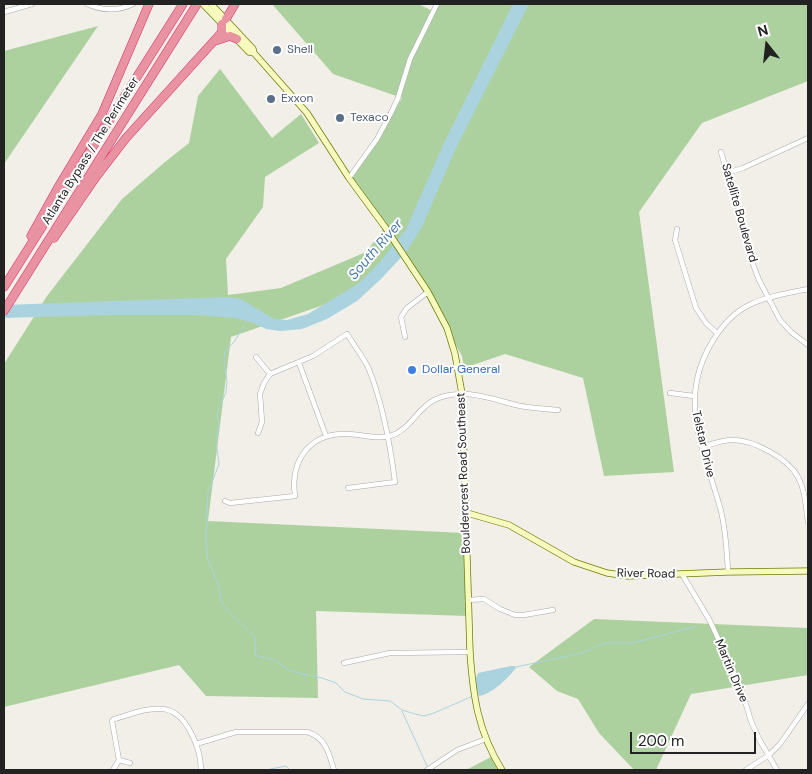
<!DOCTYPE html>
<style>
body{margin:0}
#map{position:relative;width:812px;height:774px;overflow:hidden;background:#f2efe9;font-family:"DM Sans",sans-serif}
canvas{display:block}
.frame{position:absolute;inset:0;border:5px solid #222;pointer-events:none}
.north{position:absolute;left:742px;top:20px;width:50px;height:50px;-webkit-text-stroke:4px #fff;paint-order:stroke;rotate:344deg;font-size:14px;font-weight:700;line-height:20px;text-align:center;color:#222}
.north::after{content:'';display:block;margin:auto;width:18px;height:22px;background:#222;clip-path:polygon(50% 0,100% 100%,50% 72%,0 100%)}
.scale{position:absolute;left:630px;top:732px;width:126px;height:22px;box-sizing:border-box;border:2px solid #222;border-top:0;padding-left:6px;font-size:15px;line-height:18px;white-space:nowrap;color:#222;-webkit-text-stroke:4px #fff;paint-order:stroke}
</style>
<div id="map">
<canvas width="812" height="774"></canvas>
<div class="frame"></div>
<div class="north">N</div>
<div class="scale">200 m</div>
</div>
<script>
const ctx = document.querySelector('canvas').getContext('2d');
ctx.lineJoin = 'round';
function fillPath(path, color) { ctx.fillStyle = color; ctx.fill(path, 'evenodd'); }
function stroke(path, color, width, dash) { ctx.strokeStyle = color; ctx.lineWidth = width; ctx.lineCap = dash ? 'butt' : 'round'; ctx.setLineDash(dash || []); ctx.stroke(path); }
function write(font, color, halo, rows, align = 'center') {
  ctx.font = font + ' "DM Sans",sans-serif'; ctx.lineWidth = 4; ctx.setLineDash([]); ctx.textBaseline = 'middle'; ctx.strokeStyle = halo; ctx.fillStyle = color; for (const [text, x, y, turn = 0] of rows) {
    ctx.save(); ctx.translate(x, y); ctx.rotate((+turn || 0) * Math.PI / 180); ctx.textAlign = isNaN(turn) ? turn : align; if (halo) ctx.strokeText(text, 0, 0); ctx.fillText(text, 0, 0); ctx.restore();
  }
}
fillPath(new Path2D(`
 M272,4H418L433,11L436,4H808V81L702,123L639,212L674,472L604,476L583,378L505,354L464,368L462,356L405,254L364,291L231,337L208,521L465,533L467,616L316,611L318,698L206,696L179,665L4,707V364L47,296L122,199L165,162L189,143L198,96L220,69L272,138L301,114L319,143L265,177L263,207L226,259L228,295L281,288L366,252L383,230L350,182L402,98L333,74Z
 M98,26L4,164V51Z
 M594,619L808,628V675L691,694L656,770H634L599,733L578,699L557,691L529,667Z
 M491,757L498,770H466Z`), '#add19e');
fillPath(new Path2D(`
 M513,4H529L456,148L422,227L407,251L381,279L357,301L327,319L302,329L280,331L266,329L251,322L234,318L198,315H107L4,318V305L228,297L241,299L274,319L287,320L308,314L359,283L379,263L406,229L444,143Z
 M511,666H515L516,668C507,679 492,694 479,696L475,681L478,673Z`), '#aad3df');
stroke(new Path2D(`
 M247,320L235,341L225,351L224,362L227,381L226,392L217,414L219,427L216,441L219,464L208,493L206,538L208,560L219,587L221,601L228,611L254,636L256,649L255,655L274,660L290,671L322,678L336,683L345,692L363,699L390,701L402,710L415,714L424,716L434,713L473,696
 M516,667L582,653L604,643H633L697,626
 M402,711L427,766
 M266,770L286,766L290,770`), '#aad3df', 1);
const street = new Path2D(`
 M87,4C102,11 119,11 133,4
 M4,12L32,4
 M721,152L745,232L749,254L759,280L780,320L791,332L808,345
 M727,173L743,168L808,138
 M349,178L377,139L391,113L398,98L410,59L437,4
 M677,229L675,240L696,308L706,323L717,333
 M405,337L401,317L407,308L428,292
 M256,357L270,374
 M299,363L326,436
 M670,393L694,396
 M258,433L262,422L260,394L264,383L270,374L313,356L347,334C354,345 362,356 368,367C383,403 390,443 395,482L348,488
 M702,447C712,444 722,440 733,440C753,440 788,458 798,477C805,490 806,507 808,522
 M225,501L230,503L295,496C290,460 310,432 348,434C362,434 376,440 390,436C409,431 417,409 434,400C461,387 489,398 516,405C529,408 544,409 558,410
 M728,572C727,551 726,532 721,511C705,451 676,402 712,342C721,327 733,313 749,305C767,296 789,293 808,289
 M682,574L710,621L741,688L751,721L759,739L777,770
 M468,600L484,599L500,609L515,615H524L553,610
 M344,663L390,653L470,652
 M196,744L236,732H307C326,737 329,754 334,770
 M119,760L130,763
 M113,770L119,760L112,721L114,719C129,715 147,707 163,709C187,711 201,750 201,770
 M427,770L457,750L486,739
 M746,770L769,755L780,744L808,704`);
const secondary = new Path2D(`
 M203,4L249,52L254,53
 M211,4L253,49L254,53L307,113L349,178L385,227L428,292L447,328L455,354L462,394L470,652C473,696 478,732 502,770
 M467,513L509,525L574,562L607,573L628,576L728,572L808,571`);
const highway = new Path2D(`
 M226,19L235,4
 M215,41L230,36L237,39
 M31,236L60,184L102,114L149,4
 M54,238L96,177L126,138L213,42L222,32V24
 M4,287L183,4
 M4,311L197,4`);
stroke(street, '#a9a9a9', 5.5);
stroke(secondary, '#707d05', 7);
stroke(highway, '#dc2a67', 9);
stroke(street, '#fff', 4.5);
stroke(secondary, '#f7fabf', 5.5);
stroke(highway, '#e892a2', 8);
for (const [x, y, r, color] of [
 [277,50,5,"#5c6f8a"],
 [271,99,5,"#5c6f8a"],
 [340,118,5,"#5c6f8a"],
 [412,370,5,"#3f7fe0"]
]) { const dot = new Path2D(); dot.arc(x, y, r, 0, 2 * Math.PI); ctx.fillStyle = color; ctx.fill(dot); stroke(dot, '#fff', 2); }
write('12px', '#4e5e75', '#fff', [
 ["Shell",287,50],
 ["Exxon",281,99],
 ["Texaco",350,118]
], 'left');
write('12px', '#222', '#fff', [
 ["Atlanta Bypass / The Perimeter",91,151,-58],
 ["Satellite Boulevard",739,213,74],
 ["Telstar Drive",703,444,77],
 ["Bouldercrest Road Southeast",464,473,-92],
 ["River Road",646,574,1],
 ["Martin Drive",731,671,67]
]);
write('12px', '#366cbe', '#fff', [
 ["Dollar General",422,370]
], 'left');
write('italic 14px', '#4a7aab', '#fff', [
 ["South River",376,250,-49]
]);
</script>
